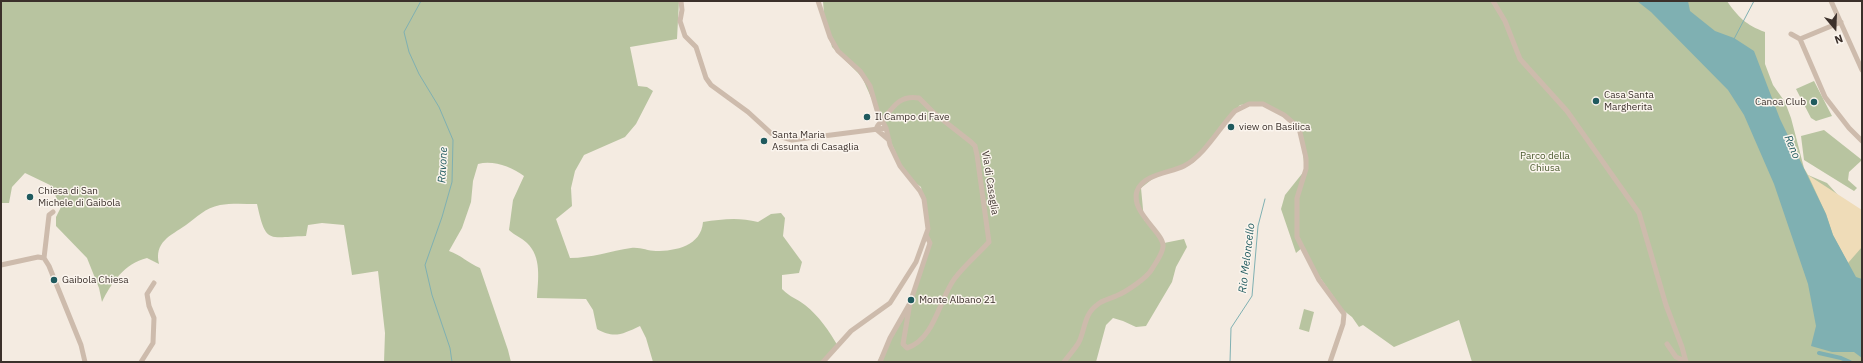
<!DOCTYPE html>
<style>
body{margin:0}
#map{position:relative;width:1863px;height:363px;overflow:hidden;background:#f4ebe1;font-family:"IBM Plex Sans",sans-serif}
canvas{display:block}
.frame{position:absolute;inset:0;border:2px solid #3b302b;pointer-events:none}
.north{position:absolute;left:1815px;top:8px;width:40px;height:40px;-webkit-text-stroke:3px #fbf5ee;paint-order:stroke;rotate:161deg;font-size:11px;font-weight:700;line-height:16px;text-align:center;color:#3b302b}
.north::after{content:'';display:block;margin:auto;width:14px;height:18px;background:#3b302b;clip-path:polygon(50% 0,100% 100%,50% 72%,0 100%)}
</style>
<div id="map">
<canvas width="1863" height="363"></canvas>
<div class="frame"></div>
<div class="north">N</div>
</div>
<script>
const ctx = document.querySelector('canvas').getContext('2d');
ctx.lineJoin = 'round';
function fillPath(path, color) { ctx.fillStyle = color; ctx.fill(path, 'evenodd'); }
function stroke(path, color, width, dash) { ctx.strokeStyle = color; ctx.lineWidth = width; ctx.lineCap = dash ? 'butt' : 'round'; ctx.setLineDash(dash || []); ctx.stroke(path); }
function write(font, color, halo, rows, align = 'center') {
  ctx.font = font + ' "IBM Plex Sans",sans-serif'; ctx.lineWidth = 3; ctx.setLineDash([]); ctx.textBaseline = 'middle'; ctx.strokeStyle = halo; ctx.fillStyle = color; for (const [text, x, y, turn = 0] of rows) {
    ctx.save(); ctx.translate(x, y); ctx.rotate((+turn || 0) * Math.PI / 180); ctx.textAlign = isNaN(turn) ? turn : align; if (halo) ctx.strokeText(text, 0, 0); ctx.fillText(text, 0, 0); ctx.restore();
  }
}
fillPath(new Path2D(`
 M1,1H679L677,39L630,47L638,86L647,87L653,91L636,124L625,137L584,155L575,171L571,188L572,206L556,219L570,258C591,258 611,251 631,248C641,247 647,251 656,251C676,251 701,246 703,222C722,219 739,217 758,222L771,214L781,213L785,218L783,236L802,262L799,273L782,275V289C791,298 796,298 805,305C819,316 829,331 838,346L823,362H653L646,338L640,326C623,334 614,339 597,329L593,310L586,299L537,298C538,280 542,257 527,243C522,238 514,235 509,230L513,200L524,176C511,167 494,160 478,164L473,181L471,202L462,228L449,251C461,255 468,263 480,268L508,350L511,362H384L385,333L378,271L352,275L344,225L322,223L308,225L306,236C268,237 266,245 257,204C245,204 231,203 220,205C205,208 197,217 186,225C170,236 154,242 159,264L147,258C124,264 112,282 102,302L99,288L87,258L56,226V217L61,207L50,185L25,173L12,187L9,203H1Z
 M823,1H1727C1738,17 1746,25 1765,32V64L1773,85L1785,102L1791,118L1804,168L1808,175L1827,183L1847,205L1862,213V362H1472L1459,320L1394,347L1363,325L1359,327L1352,317L1343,310L1314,269L1303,247L1296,253L1281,209L1285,195L1305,170L1300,131L1279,112L1255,103L1240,105L1193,163L1160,173L1141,188L1144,220L1161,238L1164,243L1184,239L1187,247L1176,267L1172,282L1146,326L1136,327L1123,321L1113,318L1106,325L1096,362H877C899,326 928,279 928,236C928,220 923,203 921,187L906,176L862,77L832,47L824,15Z
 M1814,81L1832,116L1816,121L1811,118L1796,89Z
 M1824,130L1862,160L1849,172L1848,180L1857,188L1854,191L1804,160L1801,136Z
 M1304,309L1314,312L1309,332L1299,329Z`), '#b8c4a0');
fillPath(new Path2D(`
 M1808,175L1862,210V247L1848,263L1833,235L1826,214Z`), '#efdcb8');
fillPath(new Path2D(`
 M1637,1H1688L1690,11L1715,31L1734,38L1754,51L1780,119L1826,214L1833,235L1856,277L1862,279V358L1854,352H1832L1811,346L1816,326L1808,284L1774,184L1744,115L1728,90L1651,12Z`), '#7fb0b2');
stroke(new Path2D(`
 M421,1L404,32L409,52L419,74L439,107L453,140L452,182L442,217L425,265L432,295L450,348L452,362
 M1734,39L1754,1
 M1230,362L1231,328L1252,296L1258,226L1265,199`), '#7fb0b2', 1);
stroke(new Path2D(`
 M1819,353L1841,358L1850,362`), '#7fb0b2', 4);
stroke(new Path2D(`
 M681,1L682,10L680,21L685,36L696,47L706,78L711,85L748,112L772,134L792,140L886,128
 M818,1L830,37L838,51L860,71L870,86L877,110L886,128L890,145L900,166L920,191L924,199L928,229L916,262L890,303L851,331L823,362
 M1493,1L1505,21L1520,59L1567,111L1639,213L1666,305L1682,347L1686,362
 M1831,1L1862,70
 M1791,34L1800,39L1825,97L1849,128L1862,141
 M1800,39L1841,22
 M876,129C878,123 882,122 885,117C895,104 902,95 919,98L934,113L971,142L975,146L977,155L989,242C978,254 965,265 955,278C939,299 935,339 907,348L903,344L910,303
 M876,129L889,140
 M44,258L49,266L81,345L85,362
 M44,258L49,215L53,212
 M1,265L38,257L44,258
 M1667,344L1676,357L1685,361
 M141,362L153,343L154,318L149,306L147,294L154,283
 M880,362L890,338L910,303L930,243L926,235
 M1064,362C1069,355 1075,349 1079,342C1085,330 1084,314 1097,305C1102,300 1110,299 1116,296C1126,292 1147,278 1152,269C1156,262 1162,255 1163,247C1165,233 1130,213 1137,191C1143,174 1170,173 1184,166C1204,156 1220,127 1235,111L1249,104H1263L1284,115L1299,128L1306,158V169L1297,198V237L1319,280L1344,314L1343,324L1330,362`), '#cdbbac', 5);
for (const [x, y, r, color] of [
 [1596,101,4,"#1f5a5e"],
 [1814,102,4,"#1f5a5e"],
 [867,117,4,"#1f5a5e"],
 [1231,127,4,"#1f5a5e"],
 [764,141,4,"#1f5a5e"],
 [30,197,4,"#1f5a5e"],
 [54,280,4,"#1f5a5e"],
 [911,300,4,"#1f5a5e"]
]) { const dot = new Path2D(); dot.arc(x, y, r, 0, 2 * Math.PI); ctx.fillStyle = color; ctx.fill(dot); stroke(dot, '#fbf5ee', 1.5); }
write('10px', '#3b302b', '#fbf5ee', [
 ["Casa Santa",1604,95],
 ["Margherita",1604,107],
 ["Canoa Club",1806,102,"right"],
 ["Il Campo di Fave",875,117],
 ["view on Basilica",1239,127],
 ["Santa Maria",772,135],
 ["Assunta di Casaglia",772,147],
 ["Chiesa di San",38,191],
 ["Michele di Gaibola",38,203],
 ["Gaibola Chiesa",62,280],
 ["Monte Albano 21",919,300]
], 'left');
write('10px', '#4a5a2e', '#fbf5ee', [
 ["Parco della",1545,156],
 ["Chiusa",1545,168]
]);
write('10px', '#3b302b', '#fbf5ee', [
 ["Via di Casaglia",990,183,81]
]);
write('italic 11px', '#1f5a5e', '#fbf5ee', [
 ["Reno",1792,147,67],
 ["Ravone",443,165,-87],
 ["Rio Meloncello",1247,258,-83]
]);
</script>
